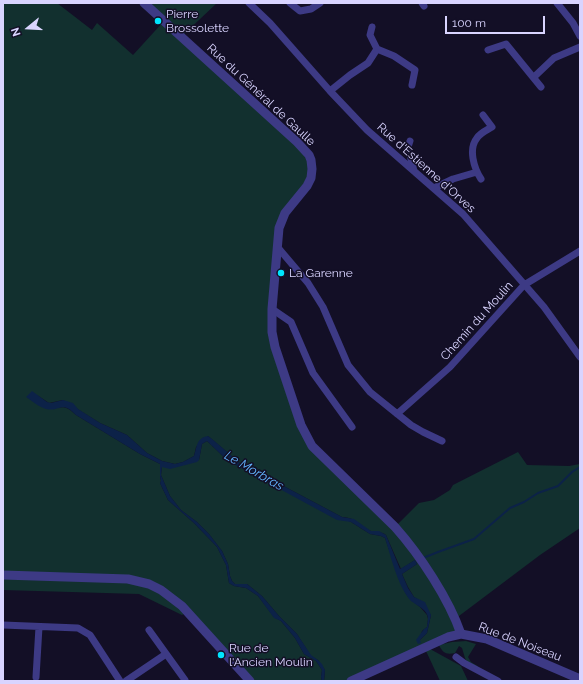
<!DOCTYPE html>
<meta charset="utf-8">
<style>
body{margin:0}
#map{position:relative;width:583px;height:684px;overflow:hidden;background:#130f26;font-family:Raleway,sans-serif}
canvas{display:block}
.frame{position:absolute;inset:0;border:4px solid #d9d4ff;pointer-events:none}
.north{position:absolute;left:8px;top:8px;width:40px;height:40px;-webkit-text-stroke:3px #130f26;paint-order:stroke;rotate:252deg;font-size:11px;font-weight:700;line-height:16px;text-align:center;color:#d9d4ff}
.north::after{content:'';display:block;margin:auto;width:14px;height:18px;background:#d9d4ff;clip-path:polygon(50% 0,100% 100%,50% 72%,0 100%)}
.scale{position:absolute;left:445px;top:16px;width:100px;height:18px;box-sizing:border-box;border:2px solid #d9d4ff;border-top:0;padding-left:5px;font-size:12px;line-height:14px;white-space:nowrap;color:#d9d4ff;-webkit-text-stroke:3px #130f26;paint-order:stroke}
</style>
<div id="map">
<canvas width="583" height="684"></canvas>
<div class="frame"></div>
<div class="north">N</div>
<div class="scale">100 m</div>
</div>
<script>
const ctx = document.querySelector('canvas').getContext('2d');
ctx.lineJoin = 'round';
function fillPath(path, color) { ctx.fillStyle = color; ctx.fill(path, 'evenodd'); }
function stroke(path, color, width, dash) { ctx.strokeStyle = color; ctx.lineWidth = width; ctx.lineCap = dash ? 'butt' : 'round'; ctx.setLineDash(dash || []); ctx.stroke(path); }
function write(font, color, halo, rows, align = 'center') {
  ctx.font = font + ' Raleway,sans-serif'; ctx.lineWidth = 3; ctx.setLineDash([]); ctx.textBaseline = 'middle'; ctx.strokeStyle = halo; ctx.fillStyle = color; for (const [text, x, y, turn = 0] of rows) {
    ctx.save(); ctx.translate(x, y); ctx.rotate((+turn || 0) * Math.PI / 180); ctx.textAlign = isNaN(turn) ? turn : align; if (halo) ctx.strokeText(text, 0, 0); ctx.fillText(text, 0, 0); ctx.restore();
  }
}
fillPath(new Path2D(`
 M3,3H57L92,30L97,23L133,55L164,21L144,3H217L182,36L297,142L312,169L279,228L272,332L306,436L395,527L419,503L434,500L450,490L453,485L518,452L527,465L569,466L580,464V528L540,555L455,619L461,634L351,681H324L325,670L318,660L311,656L297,634L279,616L262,596L247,584H235L232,581L230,576L228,564L222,551L209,534L197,522L181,510L170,496L161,475L162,467L199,460L202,444L207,441L228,461L351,522L370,534L381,536L385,538L399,578L406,594L410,599L420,607L427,615L428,619L427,627L422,631L420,640L427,633L431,615L420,601L414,597L408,587L402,574L417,564L415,560L401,569L386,535C381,531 376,533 371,531C358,526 359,518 342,517L240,463L208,436L196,447L194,456L183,462L175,464L162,461L147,453L127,435L100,423L63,400L49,403L37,395L41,406C58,414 60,399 76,415L140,454L160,464V476L161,481L160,483L168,500L195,524L217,547L226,565L229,583L234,586L246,588L258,596L274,617L281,621L295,638L304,654L316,661L322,670L321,677L322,681H250L187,612L182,615L139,594L3,590Z
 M466,641L476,644L468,657L471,662L479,667L468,664L465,658L462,648L459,646L455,653C446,655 443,653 439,645L452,642Z
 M430,649L461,666L468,681H440L426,651Z`), '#12302f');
fillPath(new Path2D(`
 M32,391L47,402L51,403L63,400L73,403L78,409L100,423L127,435L147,453L162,461L175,464L183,462L194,456C197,447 196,438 208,436L212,439L240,463L342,517L354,519L371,531H379L386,535L400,569L415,560L417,564L402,574L408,588L414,597L425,602L431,615L427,633L420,640L421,643L418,644L416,640L424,629L427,627C427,624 428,621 428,618C427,608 414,605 409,599C397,583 391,557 385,538L381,536L370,534L351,522L337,520L228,461L207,441L202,444L199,460L197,462L170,469L162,467L161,475L170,496L181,510L197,522L209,534L222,551L228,564L230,576L232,581L235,584H247L262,596L279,616L297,634L311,655L318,660L322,664L325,670L324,681H322L321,677L322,670L316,661L304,654L295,638L281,621L274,618L258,596L246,588L234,586L229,583L226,565L217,547L195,524L168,500L160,483L161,481L160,476V464L140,454L76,415C61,400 61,412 46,409C39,407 32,401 26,397Z`), '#0c2248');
stroke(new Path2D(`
 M423,558L438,552L474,539L510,508L524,502L538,493L558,486L572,472L580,467`), '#0c2248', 2);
stroke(new Path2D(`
 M249,3L270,23L330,91L367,130L463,214L544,307L580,357
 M290,3L300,11L311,9L320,3
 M422,3L424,6
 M557,3L573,23L580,36
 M372,27L370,35L377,49L394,56L415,70L412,85
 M488,50L506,44L541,87
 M534,77L554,58L580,47
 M330,91L350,75L368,63L377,49
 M410,141L408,147L414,171
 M481,179C474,168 468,149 477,138C480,133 487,130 492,127L483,115
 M434,188L453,179L477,172
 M277,248L280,250L308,283L323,307L348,365L370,392L411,425L423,432L442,441
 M272,309L291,322L313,373L352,427
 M397,414L450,367L524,285L580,251
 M3,625L78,628L90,635L120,681
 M149,630L185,680
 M456,657L464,663L498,681
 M36,677L39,627
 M126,681L166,654`), '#3d3a85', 7);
stroke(new Path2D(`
 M144,3L297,142L309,155L311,160L312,169L311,178L307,186L285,213L279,228L272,309V332L275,347L301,425L312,446L395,527C420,555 449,599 461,634
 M3,575L128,579L149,584L161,590L182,606L250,681
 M351,681L448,637L461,634L487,639L580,679`), '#3d3a85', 9);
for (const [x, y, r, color] of [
 [158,21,4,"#00e5ff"],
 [281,273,4,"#00e5ff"],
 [221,655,4,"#00e5ff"]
]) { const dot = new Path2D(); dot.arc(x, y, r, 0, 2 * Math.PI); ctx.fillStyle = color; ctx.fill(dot); stroke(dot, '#130f26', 1.5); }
write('12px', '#d9d4ff', '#130f26', [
 ["Pierre",166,14],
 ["Brossolette",166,28],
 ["La Garenne",289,273],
 ["Rue de",229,648],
 ["l'Ancien Moulin",229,662]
], 'left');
write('12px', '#d9d4ff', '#130f26', [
 ["Rue du Général de Gaulle",261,95,43],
 ["Rue d'Estienne d'Orves",426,168,42],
 ["Chemin du Moulin",477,321,-48],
 ["Rue de Noiseau",520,642,21]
]);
write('italic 13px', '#62b6ff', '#130f26', [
 ["Le Morbras",254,471,30]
]);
</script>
